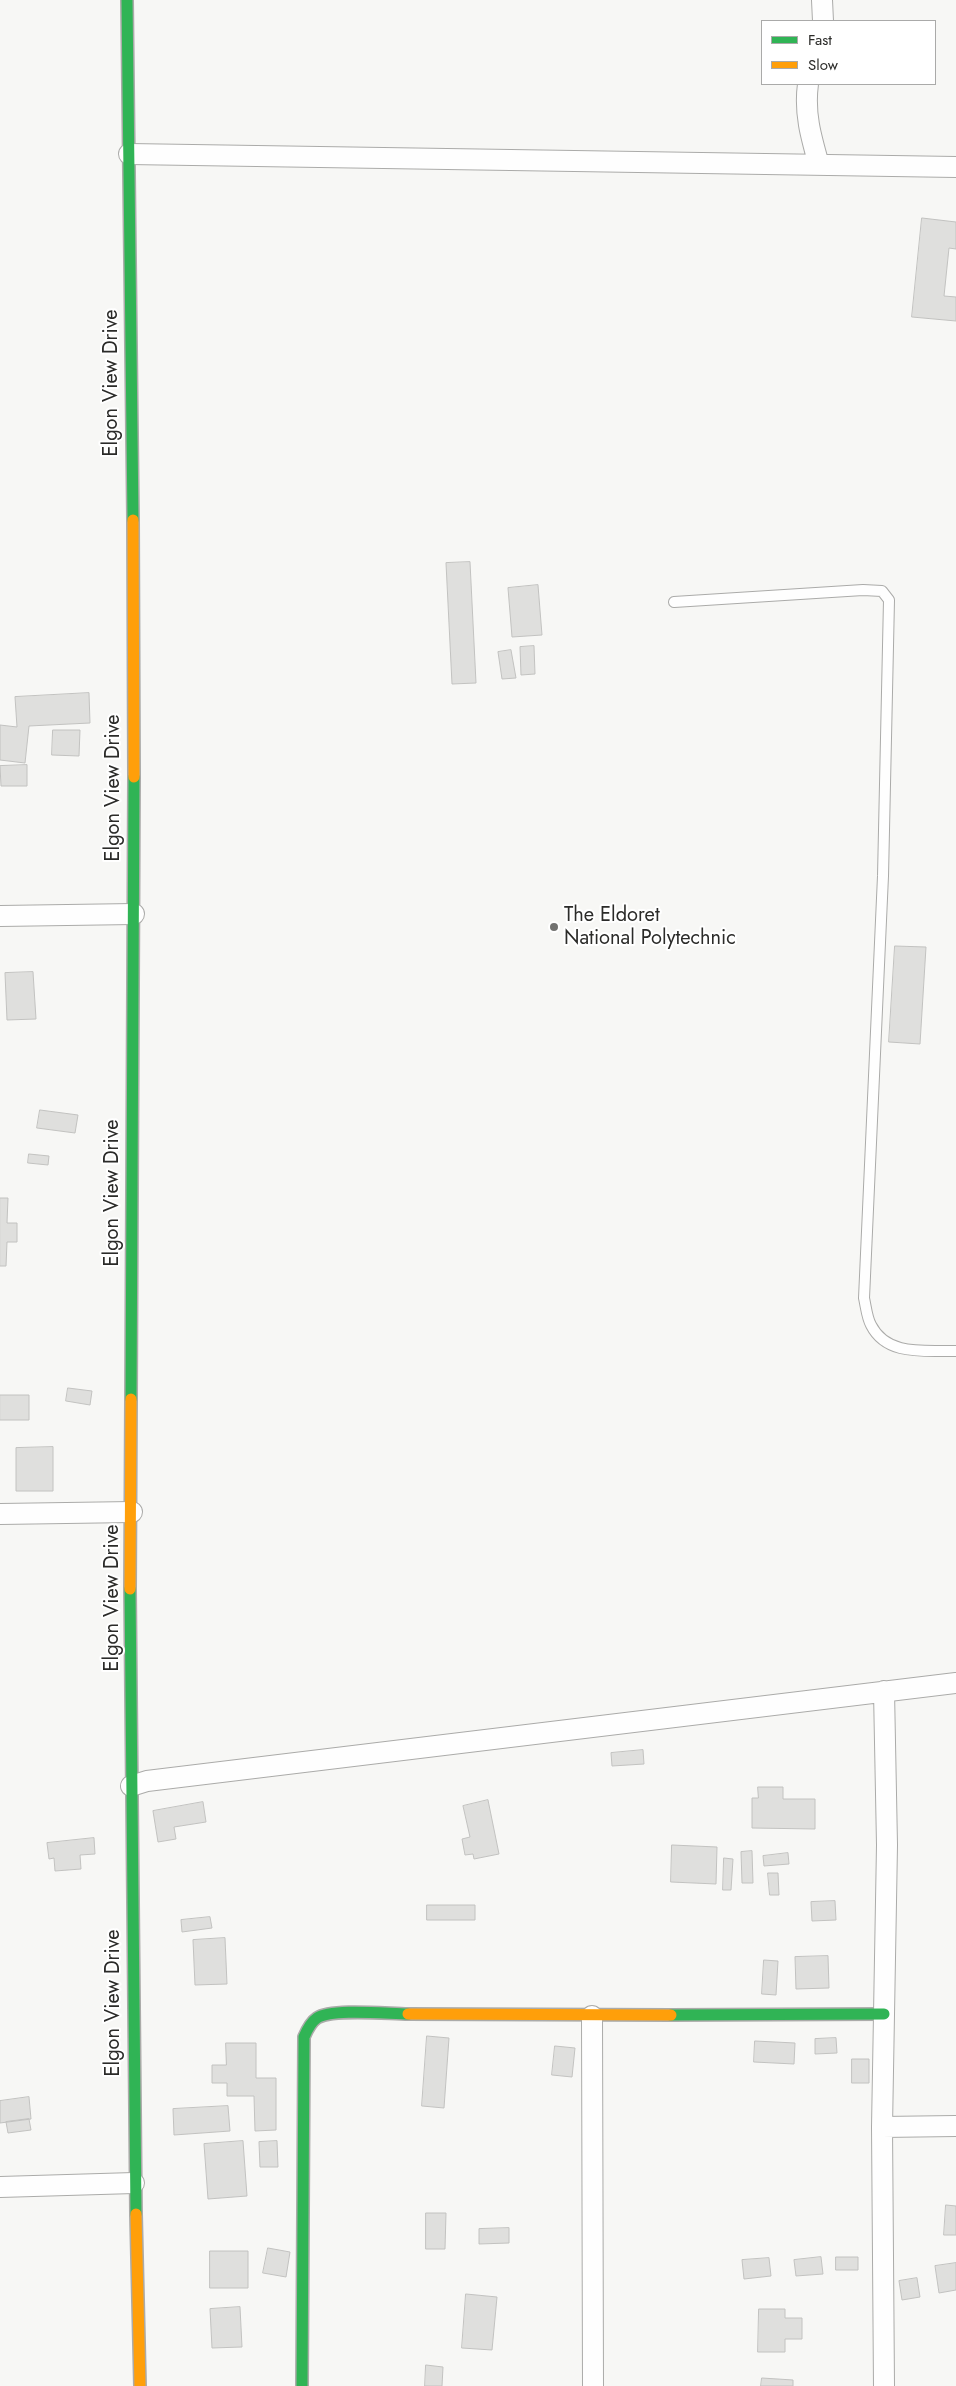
<!DOCTYPE html>
<style>
body{margin:0}
#map{position:relative;width:956px;height:2386px;overflow:hidden;background:#f7f7f5;font-family:Jost,sans-serif}
canvas{display:block}
.legend{position:absolute;left:761px;top:20px;width:175px;height:65px;box-sizing:border-box;background:#fff;border:1px solid #aaaaa9;margin:0;padding:6px 9px;list-style:none;font-size:15px;color:#2b2b29}
.legend li{display:flex;align-items:center;gap:10px;height:25px}
.legend b{width:25px;border:1px solid #aaaaa9}
</style>
<div id="map">
<canvas width="956" height="2386"></canvas>
<ul class="legend">
<li><b style="height:6px;background:#30b455"></b>Fast</li>
<li><b style="height:6px;background:#ff9f0a"></b>Slow</li>
</ul>
</div>
<script>
const ctx = document.querySelector('canvas').getContext('2d');
ctx.lineJoin = 'round';
function fillPath(path, color) { ctx.fillStyle = color; ctx.fill(path, 'evenodd'); }
function stroke(path, color, width, dash) { ctx.strokeStyle = color; ctx.lineWidth = width; ctx.lineCap = dash ? 'butt' : 'round'; ctx.setLineDash(dash || []); ctx.stroke(path); }
function write(font, color, halo, rows, align = 'center') {
  ctx.font = font + ' Jost,sans-serif'; ctx.lineWidth = 4; ctx.setLineDash([]); ctx.textBaseline = 'middle'; ctx.strokeStyle = halo; ctx.fillStyle = color; for (const [text, x, y, turn = 0] of rows) {
    ctx.save(); ctx.translate(x, y); ctx.rotate((+turn || 0) * Math.PI / 180); ctx.textAlign = isNaN(turn) ? turn : align; if (halo) ctx.strokeText(text, 0, 0); ctx.fillText(text, 0, 0); ctx.restore();
  }
}
const building = new Path2D(`
 M922,218L956,222V249L949,248L944,296L956,297V321L912,317Z
 M470,562L476,683L452,684L446,563Z
 M538,585L542,635L512,637L508,588Z
 M534,646L535,674L521,675L520,647Z
 M511,650L516,678L502,679L498,652Z
 M89,693L90,723L29,726L25,763L0,760V725L17,727L15,697Z
 M53,730H80L79,756L52,755Z
 M27,765V786H1L0,766Z
 M895,946L926,947L920,1044L889,1042Z
 M33,972L36,1019L7,1020L5,973Z
 M40,1110L78,1115L75,1133L37,1128Z
 M29,1154L49,1156L48,1165L28,1163Z
 M0,1198H8L7,1223H17V1242H7L6,1266H0Z
 M68,1388L92,1391L90,1405L66,1401Z
 M0,1395H29V1420H0Z
 M53,1447V1491H16V1448Z
 M643,1750L644,1764L612,1766L611,1753Z
 M758,1787H783V1799H815V1829L752,1828V1798H758Z
 M488,1800L499,1854L474,1859L473,1854L465,1855L462,1839L470,1837L463,1806Z
 M203,1802L206,1822L174,1827L176,1839L158,1842L153,1811Z
 M94,1838L95,1854L80,1855L81,1869L55,1871L54,1858L49,1859L47,1843Z
 M672,1845L717,1847L716,1884L671,1882Z
 M752,1851L753,1883H742L741,1852Z
 M788,1853L789,1864L764,1866L763,1856Z
 M724,1858L733,1859L731,1890H723Z
 M768,1873H778L779,1895H770Z
 M835,1901L836,1920L812,1921L811,1902Z
 M427,1905H475V1920H427Z
 M210,1917L212,1928L182,1932L181,1920Z
 M225,1938L227,1984L195,1985L193,1940Z
 M828,1956L829,1988L796,1989L795,1957Z
 M764,1960L778,1961L776,1995L762,1994Z
 M427,2036L449,2038L444,2108L422,2106Z
 M836,2038L837,2053L815,2054V2039Z
 M755,2041L795,2043L794,2064L754,2062Z
 M226,2043H256V2078H276V2130L255,2131L254,2096H227V2083H212V2065H226Z
 M555,2046L575,2048L572,2077L552,2075Z
 M852,2059H869V2083H852Z
 M29,2097L31,2119L0,2123V2101Z
 M228,2106L230,2131L174,2135L173,2109Z
 M29,2119L31,2130L8,2133L6,2122Z
 M243,2141L247,2196L208,2199L204,2144Z
 M277,2141L278,2167H260L259,2142Z
 M946,2205L956,2206V2235H944Z
 M426,2213H446L445,2249H426Z
 M509,2228V2243L479,2244V2229Z
 M268,2248L290,2252L286,2277L263,2273Z
 M210,2251H248V2288H210Z
 M821,2257L823,2274L796,2276L794,2260Z
 M836,2257H858V2270H836Z
 M769,2258L771,2276L744,2279L742,2260Z
 M956,2263V2290L939,2293L935,2266Z
 M917,2278L920,2297L902,2300L899,2281Z
 M466,2294L497,2297L492,2350L462,2348Z
 M240,2307L242,2347L212,2348L210,2309Z
 M759,2309H785V2318H802V2339H785V2352H758Z
 M426,2365L443,2367L442,2386H425Z
 M762,2378L793,2380V2386H761Z`);
fillPath(building, '#dfdfdd');
stroke(building, '#c2c2c0', 1);
const lane = new Path2D(`
 M674,602L863,590L882,591L889,600L883,876L864,1298C866,1307 867,1318 871,1325C887,1357 926,1350 956,1351`);
const street = new Path2D(`
 M822,0L823,21
 M808,84C804,113 811,137 819,165
 M129,154L956,167
 M0,916L134,914
 M0,1514L132,1512
 M884,1691L887,1845L882,2127L884,2386
 M131,1786L147,1781L956,1683
 M592,2016L593,2386
 M882,2127L956,2126
 M0,2187L134,2183`);
const fast = new Path2D(`
 M127,0L133,520
 M131,1399L134,777
 M130,1589L136,2214
 M671,2015L884,2014
 M302,2386L304,2037C307,2030 311,2022 317,2018C332,2008 389,2014 408,2014`);
const slow = new Path2D(`
 M133,520L134,777
 M130,1589L131,1399
 M408,2014L671,2015
 M136,2214L140,2386`);
stroke(lane, '#ababa9', 12);
stroke(street, '#ababa9', 22);
stroke(fast, '#ababa9', 14);
stroke(slow, '#ababa9', 14);
stroke(lane, '#fefefe', 10);
stroke(street, '#fefefe', 20);
stroke(fast, '#30b455', 11);
stroke(slow, '#ff9f0a', 11);
for (const [x, y, r, color] of [
 [554,927,5,"#727270"]
]) { const dot = new Path2D(); dot.arc(x, y, r, 0, 2 * Math.PI); ctx.fillStyle = color; ctx.fill(dot); stroke(dot, '#fff', 2); }
write('20px', '#2b2b29', '#fff', [
 ["Elgon View Drive",112,383,-90],
 ["Elgon View Drive",114,788,-90],
 ["Elgon View Drive",113,1193,-90],
 ["Elgon View Drive",113,1598,-90],
 ["Elgon View Drive",114,2003,-90]
]);
write('20px', '#2b2b29', '#fff', [
 ["The Eldoret",564,916],
 ["National Polytechnic",564,939]
], 'left');
</script>
